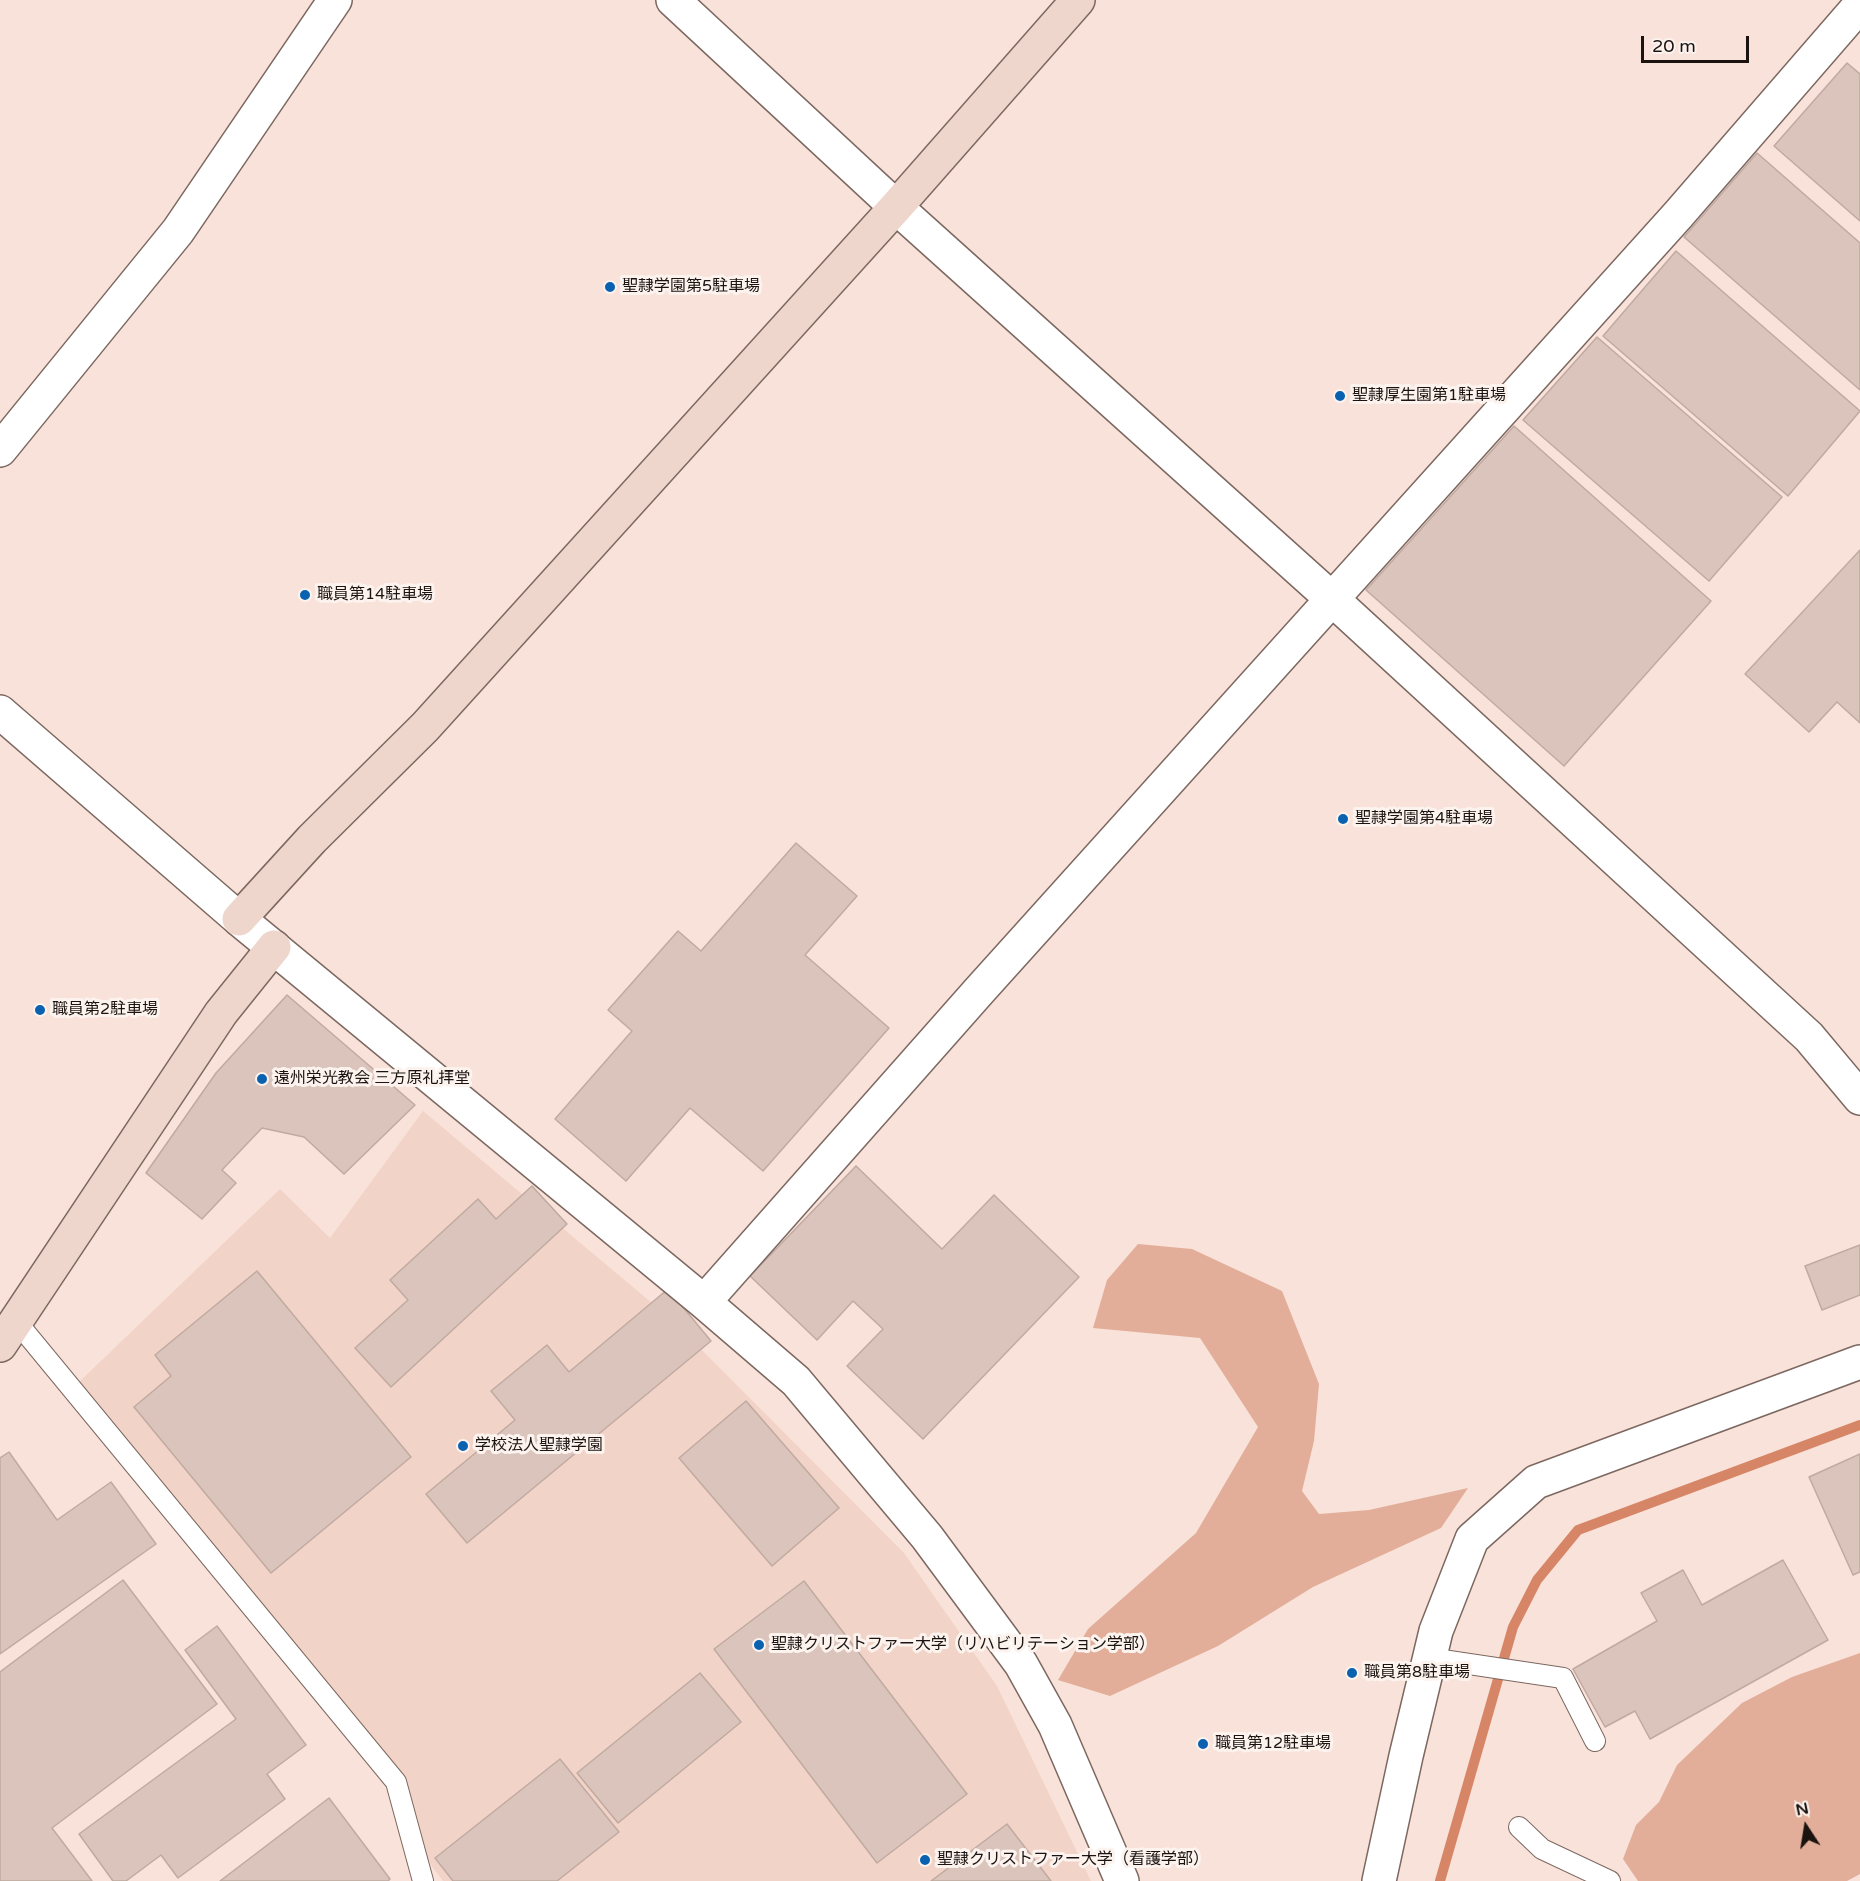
<!DOCTYPE html>
<meta charset="utf-8">
<style>
body{margin:0}
#map{position:relative;width:1860px;height:1881px;overflow:hidden;background:#f9e2d9;font-family:"Varela Round",sans-serif}
canvas{display:block}
.north{position:absolute;left:1776px;top:1797px;width:60px;height:60px;-webkit-text-stroke:4px #fcf3ef;paint-order:stroke;rotate:348deg;font-size:16px;font-weight:700;line-height:24px;text-align:center;color:#1b1310}
.north::after{content:'';display:block;margin:auto;width:21px;height:27px;background:#1b1310;clip-path:polygon(50% 0,100% 100%,50% 72%,0 100%)}
.scale{position:absolute;left:1641px;top:36px;width:108px;height:27px;box-sizing:border-box;border:3px solid #1b1310;border-top:0;padding-left:8px;font-size:18px;line-height:21px;white-space:nowrap;color:#1b1310;-webkit-text-stroke:4px #fcf3ef;paint-order:stroke}
</style>
<div id="map">
<canvas width="1860" height="1881"></canvas>
<div class="north">N</div>
<div class="scale">20 m</div>
</div>
<script>
const ctx = document.querySelector('canvas').getContext('2d');
ctx.lineJoin = 'round';
function fillPath(path, color) { ctx.fillStyle = color; ctx.fill(path, 'evenodd'); }
function stroke(path, color, width, dash) { ctx.strokeStyle = color; ctx.lineWidth = width; ctx.lineCap = dash ? 'butt' : 'round'; ctx.setLineDash(dash || []); ctx.stroke(path); }
function write(font, color, halo, rows, align = 'center') {
  ctx.font = font + ' "Varela Round","Noto Sans JP",sans-serif'; ctx.lineWidth = 6; ctx.setLineDash([]); ctx.textBaseline = 'middle'; ctx.strokeStyle = halo; ctx.fillStyle = color; for (const [text, x, y, turn = 0] of rows) {
    ctx.save(); ctx.translate(x, y); ctx.rotate((+turn || 0) * Math.PI / 180); ctx.textAlign = isNaN(turn) ? turn : align; if (halo) ctx.strokeText(text, 0, 0); ctx.fillText(text, 0, 0); ctx.restore();
  }
}
fillPath(new Path2D(`
 M423,1111L671,1319L904,1553L997,1686L1091,1881H443L431,1865L400,1792L77,1384L280,1189L330,1238Z`), '#f2d3c7');
fillPath(new Path2D(`
 M1138,1244L1192,1249L1282,1291L1319,1384L1314,1441L1302,1491L1319,1514L1369,1510L1468,1488L1441,1528L1313,1587L1218,1646L1110,1696L1058,1680L1088,1629L1196,1533L1258,1427L1200,1338L1093,1328L1107,1280Z
 M1860,1653V1874L1847,1881H1638L1623,1859L1636,1825L1659,1802L1677,1765L1742,1703L1792,1677Z`), '#e2ae99');
stroke(new Path2D(`
 M1440,1881L1513,1627L1537,1580L1578,1530L1860,1425`), '#d68666', 10);
const building = new Path2D(`
 M1847,63L1860,74V221L1774,146Z
 M1757,153L1860,243V390L1684,237Z
 M1676,251L1860,411L1788,496L1603,336Z
 M1597,337L1782,497L1709,581L1523,420Z
 M1514,426L1711,601L1564,766L1366,590Z
 M1860,550V723L1837,702L1809,732L1745,674Z
 M796,843L857,896L805,955L889,1028L763,1171L690,1108L626,1181L555,1119L632,1031L608,1010L678,931L701,951Z
 M287,995L415,1105L344,1174L304,1137L262,1128L222,1170L236,1183L202,1219L146,1173L216,1073Z
 M856,1166L942,1249L994,1195L1079,1277L923,1439L847,1366L883,1329L853,1301L817,1340L750,1276Z
 M532,1186L567,1224L391,1387L355,1348L408,1300L390,1280L478,1199L496,1219Z
 M1860,1245V1295L1822,1310L1805,1266Z
 M257,1271L411,1457L271,1573L134,1407L171,1376L155,1355Z
 M668,1289L711,1341L467,1543L426,1494L515,1420L491,1391L547,1345L569,1372Z
 M746,1401L839,1508L772,1566L679,1458Z
 M9,1452L57,1520L111,1482L156,1544L0,1654V1458Z
 M1860,1454V1572L1853,1575L1809,1477Z
 M1783,1560L1828,1640L1650,1739L1635,1711L1605,1727L1573,1669L1657,1621L1641,1593L1683,1570L1702,1605Z
 M123,1580L217,1704L52,1828L92,1881H0V1672Z
 M804,1581L967,1794L877,1863L714,1649Z
 M217,1626L306,1745L267,1774L285,1799L178,1878L161,1855L126,1881H113L79,1834L236,1719L185,1650Z
 M700,1673L741,1722L618,1823L577,1773Z
 M560,1759L619,1832L557,1881H453L435,1858Z
 M329,1798L390,1879L388,1881H220Z
 M1007,1824L1051,1881H931Z`);
fillPath(building, '#dac4bb');
stroke(building, '#c0aaa1', 1.5);
const lane = new Path2D(`
 M16,1321L396,1782L423,1881
 M1429,1658L1563,1678L1595,1741
 M1519,1827L1542,1849L1610,1881`);
const street = new Path2D(`
 M673,0L896,207L1332,599L1809,1037L1860,1098
 M0,450L178,231L335,0
 M0,712L239,919L704,1302L796,1381L927,1537L1021,1664L1055,1725L1122,1881
 M704,1302L979,991L1678,215L1860,5
 M1379,1881L1406,1756L1436,1631L1472,1539L1536,1482L1860,1362`);
const secondary = new Path2D(`
 M239,919L312,839L425,727L896,207L1078,0
 M0,1345L221,1013L274,947`);
stroke(lane, '#7c6860', 22);
stroke(street, '#7c6860', 36);
stroke(secondary, '#7c6860', 36);
stroke(lane, '#fff', 20);
stroke(street, '#fff', 33);
stroke(secondary, '#eed6cd', 33);
for (const [x, y, r, color] of [
 [610,287,6,"#0961af"],
 [1340,396,6,"#0961af"],
 [305,595,6,"#0961af"],
 [1343,819,6,"#0961af"],
 [40,1010,6,"#0961af"],
 [262,1079,6,"#0961af"],
 [463,1446,6,"#0961af"],
 [759,1645,6,"#0961af"],
 [1352,1673,6,"#0961af"],
 [1203,1744,6,"#0961af"],
 [925,1860,6,"#0961af"]
]) { const dot = new Path2D(); dot.arc(x, y, r, 0, 2 * Math.PI); ctx.fillStyle = color; ctx.fill(dot); stroke(dot, '#fcf3ef', 2); }
write('16px', '#1b1310', '#fcf3ef', [
 ["聖隷学園第5駐車場",622,287],
 ["聖隷厚生園第1駐車場",1352,396],
 ["職員第14駐車場",317,595],
 ["聖隷学園第4駐車場",1355,819],
 ["職員第2駐車場",52,1010],
 ["遠州栄光教会 三方原礼拝堂",274,1079],
 ["学校法人聖隷学園",475,1446],
 ["聖隷クリストファー大学（リハビリテーション学部）",771,1645],
 ["職員第8駐車場",1364,1673],
 ["職員第12駐車場",1215,1744],
 ["聖隷クリストファー大学（看護学部）",937,1860]
], 'left');
</script>
